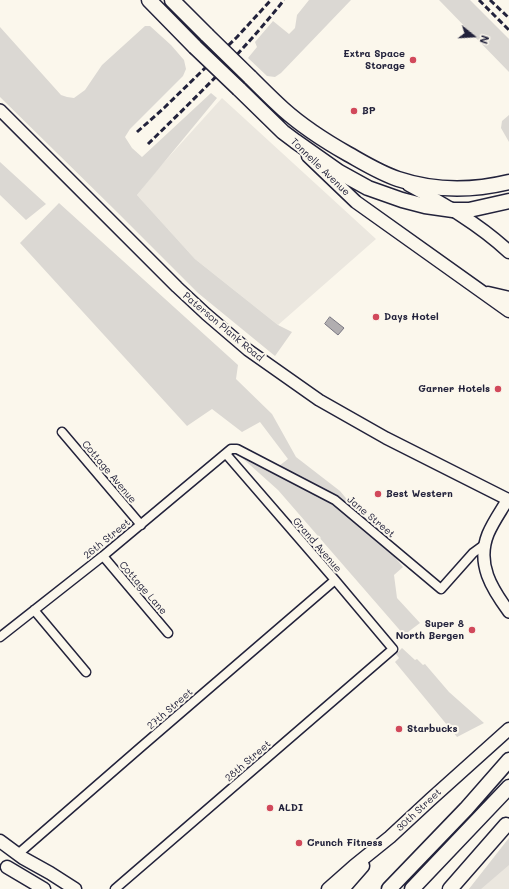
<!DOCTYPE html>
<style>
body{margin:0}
#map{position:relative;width:509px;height:889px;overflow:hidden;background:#fbf7ec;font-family:Mali,sans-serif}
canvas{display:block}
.north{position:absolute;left:453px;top:16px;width:40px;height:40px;-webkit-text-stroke:3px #fbf7ec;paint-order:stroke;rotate:108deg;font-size:11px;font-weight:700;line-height:16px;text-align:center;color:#22223b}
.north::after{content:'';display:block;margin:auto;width:14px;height:18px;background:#22223b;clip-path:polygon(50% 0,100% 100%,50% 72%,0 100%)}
</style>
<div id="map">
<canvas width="509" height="889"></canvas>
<div class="north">N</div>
</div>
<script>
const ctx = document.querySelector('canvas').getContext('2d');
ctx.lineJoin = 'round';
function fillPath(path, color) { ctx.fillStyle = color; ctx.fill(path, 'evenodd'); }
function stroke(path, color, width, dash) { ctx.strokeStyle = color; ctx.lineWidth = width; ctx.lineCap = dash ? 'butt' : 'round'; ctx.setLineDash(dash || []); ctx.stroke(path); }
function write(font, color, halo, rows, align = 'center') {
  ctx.font = font + ' Mali,sans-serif'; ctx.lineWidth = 4; ctx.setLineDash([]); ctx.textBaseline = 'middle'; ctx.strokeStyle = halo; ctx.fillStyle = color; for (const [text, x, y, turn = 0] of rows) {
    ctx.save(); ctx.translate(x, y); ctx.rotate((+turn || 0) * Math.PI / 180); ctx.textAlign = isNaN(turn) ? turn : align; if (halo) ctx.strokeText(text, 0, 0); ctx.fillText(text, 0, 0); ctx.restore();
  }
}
fillPath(new Path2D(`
 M222,98L376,239L278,325L195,259L137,195L156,171Z
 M509,838V889H469Z`), '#ebe7df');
fillPath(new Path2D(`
 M309,0H351L281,73L275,77L267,76L248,58L257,47L255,42L273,21L289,34L295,28L297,15Z
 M439,0H470L509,39V72Z
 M145,26H150L171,45L184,60L186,69L183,76L130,129L125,137L132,148L142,157L211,93L217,98L137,195L195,259L278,325L292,332L275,356L198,293L117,212L0,97V27L61,95L67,97L74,98L85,90L102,65Z
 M509,115V142L501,128L502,121Z
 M0,162L46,204L26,220L0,195Z
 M59,203L238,365L236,379L272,414L296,457L340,491L403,567L394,575L397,598L420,623L404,635L278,490L240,456L243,449L279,466L288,459L260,422L242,432L212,409L187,426L20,243Z
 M402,648L415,660L417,659L423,665L425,664L449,692L484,723L457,737L395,662L399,658L396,654Z
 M509,838V865L481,889H469Z`), '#dbd8d3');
const water = new Path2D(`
 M330,317L344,328L338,335L325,324Z`);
fillPath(water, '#b1aeb0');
stroke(water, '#787681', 1);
const street = new Path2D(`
 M62,432L141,525
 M103,556L168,633
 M34,610L86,672
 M0,637L103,556L231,449H237L335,500L441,589L473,553L484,545
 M18,854L141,747L335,580
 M115,889L393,649L335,580L226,454`);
const secondary = new Path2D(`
 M0,110L177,287L206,314L248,350L319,400L386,438L509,500
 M508,499C501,511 493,522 488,534C476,564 492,589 509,612`);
const primary = new Path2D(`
 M308,156L356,202L509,311
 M409,185C444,204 479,224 509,252
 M488,293L509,298
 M0,841L23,858L50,873L75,889
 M7,867L44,889
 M328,889L354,866L390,837L431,799L509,729
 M343,889L363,866`);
const highway = new Path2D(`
 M149,0L195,47
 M172,0L207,35
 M250,77C261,88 272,99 283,109C303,127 325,141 348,154C364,163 380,173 398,179C434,191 472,191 509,182
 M239,89L283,132L295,141L339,172L368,188L402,200L425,206L453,210H469L509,201
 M389,889L466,809L509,760
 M412,889L509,787
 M450,889L506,825`);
stroke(street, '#22223b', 11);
stroke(secondary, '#22223b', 14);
stroke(primary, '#22223b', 15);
stroke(highway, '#22223b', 17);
stroke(street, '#fbf7ec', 8);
stroke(secondary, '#fbf7ec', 11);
stroke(primary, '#fbf7ec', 12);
stroke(highway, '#fbf7ec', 14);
stroke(new Path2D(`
 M479,0L509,30
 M490,0L509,18
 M137,132L165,107L237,37L271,0
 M148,144C195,98 243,52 284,0`), '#22223b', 3, [6, 3]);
const highwayBridge = new Path2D(`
 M207,35L250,77
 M195,47L239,89`);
stroke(highwayBridge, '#22223b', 17, []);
stroke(highwayBridge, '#fbf7ec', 14);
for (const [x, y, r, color] of [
 [413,60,4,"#d1495b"],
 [354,111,4,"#d1495b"],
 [376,317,4,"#d1495b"],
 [498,389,4,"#d1495b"],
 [378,494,4,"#d1495b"],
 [472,630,4,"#d1495b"],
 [399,729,4,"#d1495b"],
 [270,808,4,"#d1495b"],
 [299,843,4,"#d1495b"]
]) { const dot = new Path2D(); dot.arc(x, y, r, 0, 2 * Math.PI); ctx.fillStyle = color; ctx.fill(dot); stroke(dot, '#fbf7ec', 1.5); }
write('bold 10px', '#22223b', '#fbf7ec', [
 ["Extra Space",405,54,"right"],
 ["Storage",405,66,"right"],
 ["BP",362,111],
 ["Days Hotel",384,317],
 ["Garner Hotels",490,389,"right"],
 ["Best Western",386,494],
 ["Super 8",464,624,"right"],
 ["North Bergen",464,636,"right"],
 ["Starbucks",407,729],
 ["ALDI",278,808],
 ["Crunch Fitness",307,843]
], 'left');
write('10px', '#22223b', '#fbf7ec', [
 ["Tonnelle Avenue",320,167,44],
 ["Paterson Plank Road",223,327,40],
 ["Cottage Avenue",109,472,50],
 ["Jane Street",371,517,40],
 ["26th Street",107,539,-39],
 ["Grand Avenue",317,545,49],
 ["Cottage Lane",143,588,49],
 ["27th Street",170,709,-41],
 ["28th Street",248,761,-41],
 ["30th Street",419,810,-43]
]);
</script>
